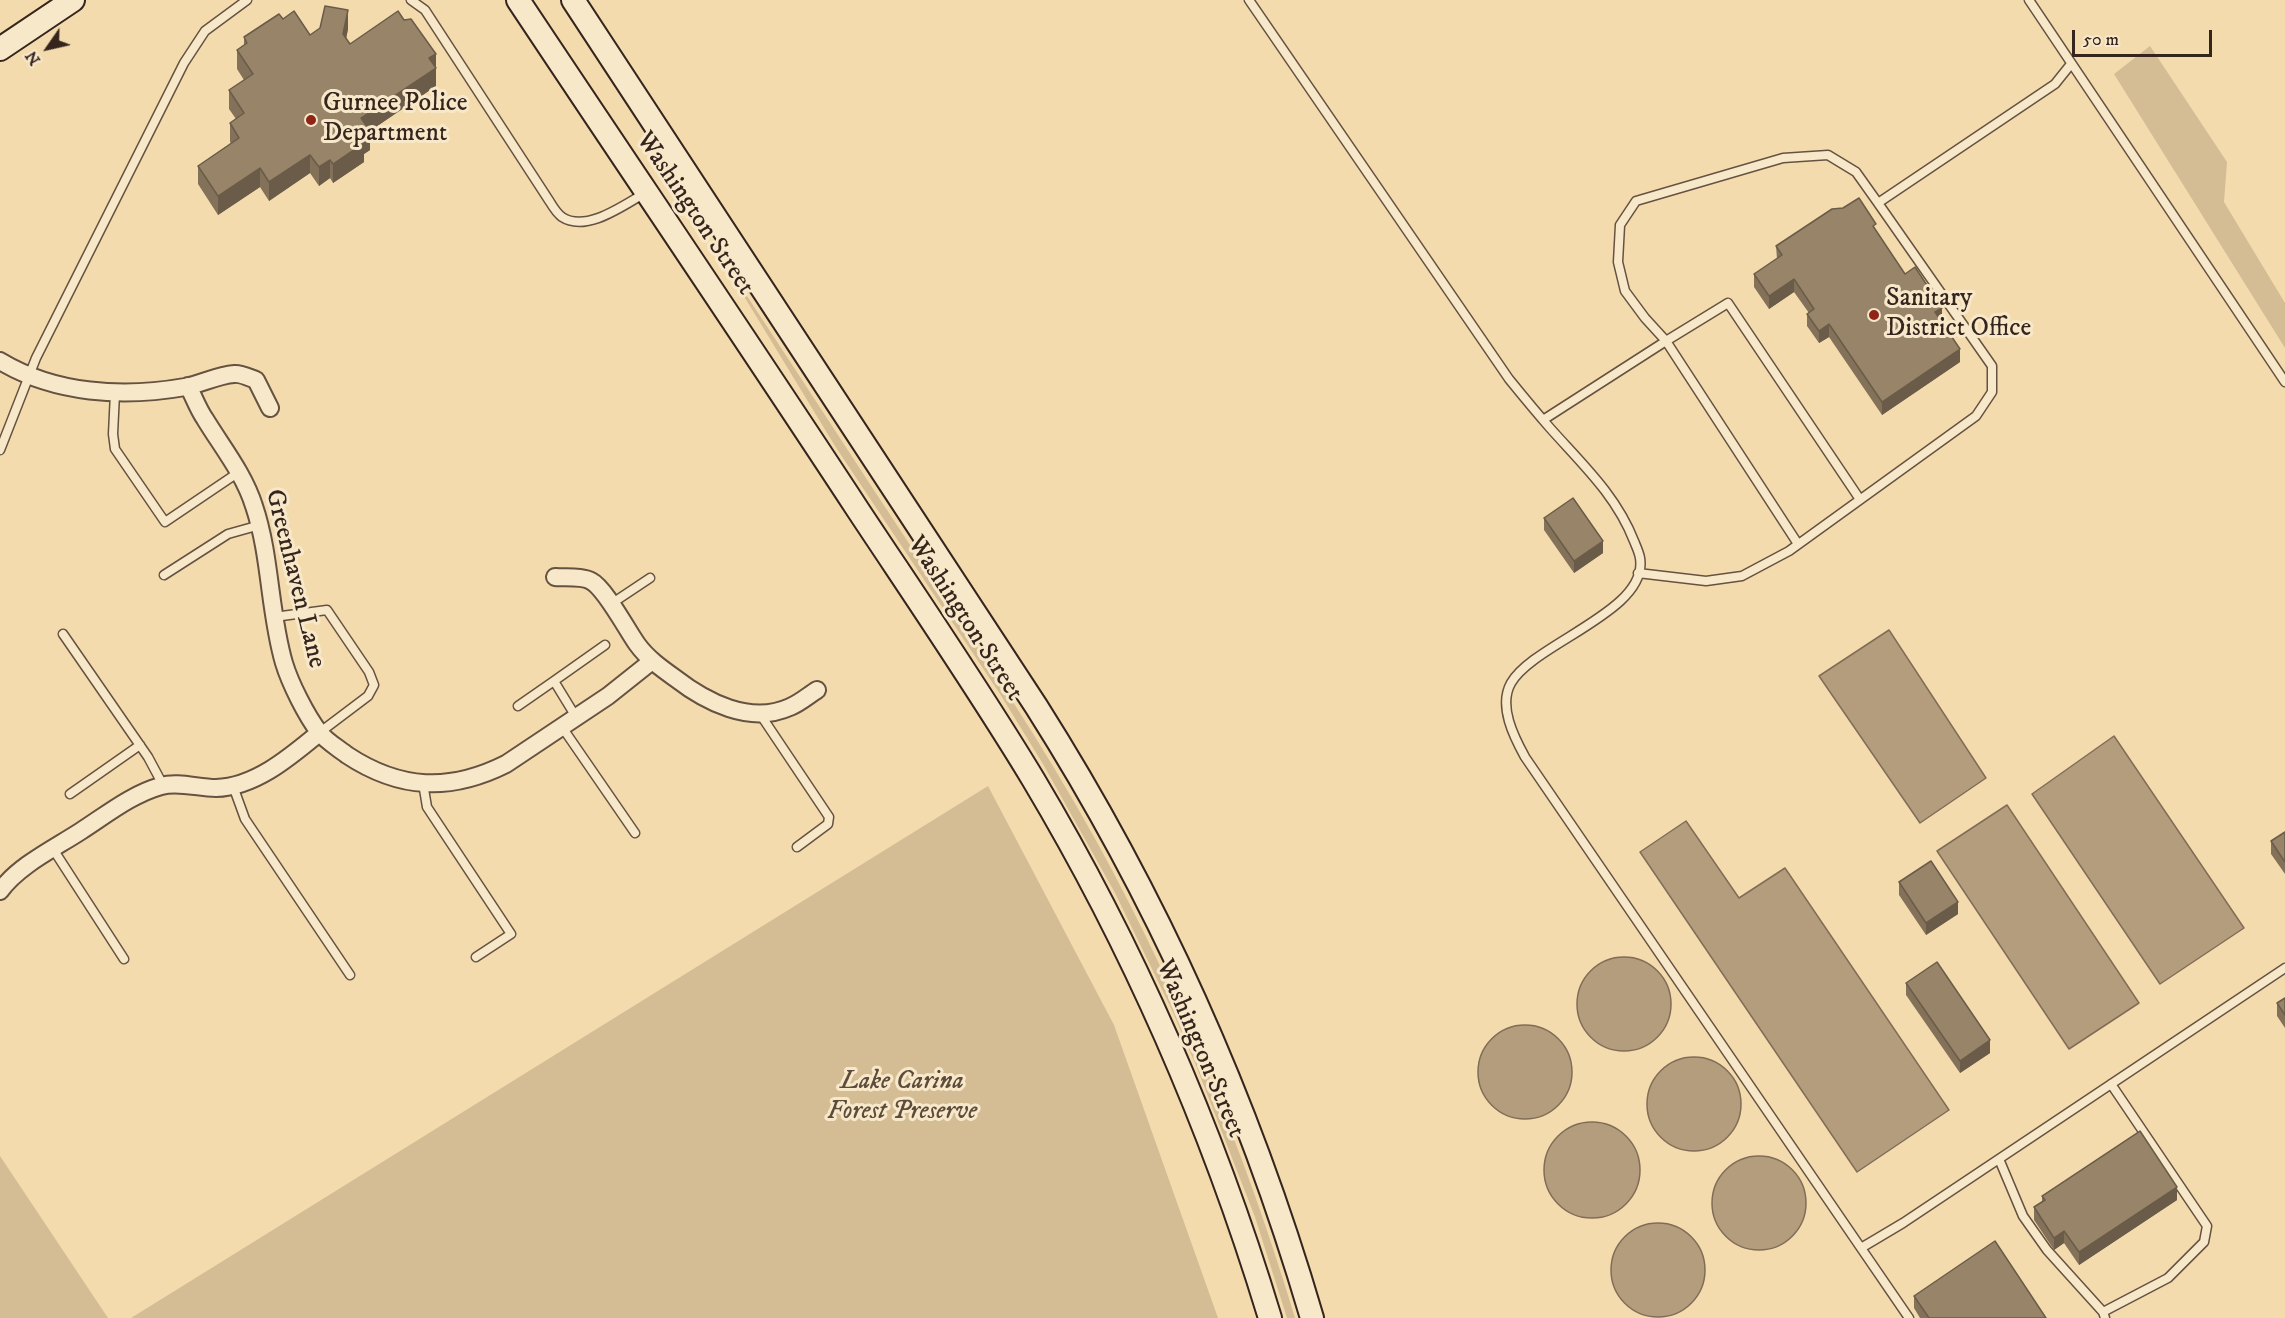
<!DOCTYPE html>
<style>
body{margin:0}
#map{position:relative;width:2285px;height:1318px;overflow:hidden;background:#f4dbae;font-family:"IM FELL DW Pica",serif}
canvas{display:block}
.north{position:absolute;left:18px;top:18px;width:60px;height:60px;-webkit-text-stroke:4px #f8e8ca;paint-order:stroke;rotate:236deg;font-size:16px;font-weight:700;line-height:24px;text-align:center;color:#35251d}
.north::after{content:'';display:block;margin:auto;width:21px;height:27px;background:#35251d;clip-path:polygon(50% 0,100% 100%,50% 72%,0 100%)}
.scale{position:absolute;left:2072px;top:30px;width:140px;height:27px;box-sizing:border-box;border:3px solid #35251d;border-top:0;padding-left:8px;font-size:18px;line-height:21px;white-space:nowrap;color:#35251d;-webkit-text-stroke:4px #f8e8ca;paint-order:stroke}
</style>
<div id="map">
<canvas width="2285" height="1318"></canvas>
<div class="north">N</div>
<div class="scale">50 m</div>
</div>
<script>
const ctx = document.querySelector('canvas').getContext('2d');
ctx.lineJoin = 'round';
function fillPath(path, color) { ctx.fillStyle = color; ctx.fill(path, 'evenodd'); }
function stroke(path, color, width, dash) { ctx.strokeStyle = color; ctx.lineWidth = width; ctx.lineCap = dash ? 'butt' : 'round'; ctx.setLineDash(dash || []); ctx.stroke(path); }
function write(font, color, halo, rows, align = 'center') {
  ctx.font = font + ' "IM FELL DW Pica",serif'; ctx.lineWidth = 6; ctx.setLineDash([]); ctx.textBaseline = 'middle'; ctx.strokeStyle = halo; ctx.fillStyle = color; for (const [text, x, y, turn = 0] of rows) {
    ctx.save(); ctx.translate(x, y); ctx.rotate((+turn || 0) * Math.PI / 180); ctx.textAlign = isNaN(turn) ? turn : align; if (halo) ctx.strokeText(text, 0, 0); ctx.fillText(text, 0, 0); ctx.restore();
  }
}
fillPath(new Path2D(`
 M2150,46L2227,162L2224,202L2285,303V348L2114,74Z
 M741,287C800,376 857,465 916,554C979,649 1043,744 1098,844C1180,994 1246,1154 1295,1318H1287L1255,1217L1197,1068L1171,1008L1115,893L1043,764L1000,694L835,446L739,288Z
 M988,786L1114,1025L1218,1318H131Z
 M0,1156L108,1318H0Z`), '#d4bc95');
const water = new Path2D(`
 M1889,630L1986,778L1920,823L1819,676Z
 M2114,736L2244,928L2160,984L2032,794Z
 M2007,805L2139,1003L2069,1049L1937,851Z
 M1686,821L1739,898L1785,868L1949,1110L1857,1172L1640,852Z
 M1577 1004a47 47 0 1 1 94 0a47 47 0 1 1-94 0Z
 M1478 1072a47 47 0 1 1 94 0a47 47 0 1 1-94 0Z
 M1647 1104a47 47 0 1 1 94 0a47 47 0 1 1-94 0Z
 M1544 1170a48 48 0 1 1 96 0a48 48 0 1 1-96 0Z
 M1712 1203a47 47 0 1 1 94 0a47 47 0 1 1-94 0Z
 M1611 1270a47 47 0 1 1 94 0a47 47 0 1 1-94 0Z`);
fillPath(water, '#b39d7d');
stroke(water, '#816d57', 1.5);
const lane = new Path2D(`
 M411,0L425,10L550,202C553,207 558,214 562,217C586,233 624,205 645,193
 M1249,0L1509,379C1522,395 1536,412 1550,428C1582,464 1616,495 1634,541C1636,546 1639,552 1640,558C1649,611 1534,643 1511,683C1498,706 1514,737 1525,757L1861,1248L1903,1223L2285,968
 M2029,0L2285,382
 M115,393L113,434L115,449L165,522L239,472
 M1543,420L1666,341L1645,318L1625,291L1618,262L1620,225L1636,201L1783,158L1828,155L1856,172L1878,203L2055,84L2071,64
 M0,450L36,358L184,63L205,31L247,0
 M1798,544L1666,341L1728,303L1859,498
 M1638,573L1706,581L1742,576L1789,551L1976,416L1992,392V366L1878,203
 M164,575L228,534L260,525
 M611,604L650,578
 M274,617L327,610L369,672L374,685L368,696L319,733
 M63,634L148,757L163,785
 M554,681L605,645
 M518,706L554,681L576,717
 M760,714L829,817L828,824L797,847
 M562,727L635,833
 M423,783L427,807L511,934L476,957
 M233,786L245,819L350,975
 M70,794L140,745
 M53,849L124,959
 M1999,1159L2023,1216L2047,1250L2103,1312L2105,1318
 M1861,1248L1909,1318
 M2103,1312L2168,1278L2204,1242L2207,1226L2111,1084`);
const street = new Path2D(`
 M0,361C55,394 123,398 185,387C201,384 218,375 234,374C241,373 250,378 256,380L270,408
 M188,386C194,397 198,409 205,419C222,447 244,474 254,506C271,556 269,612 284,663C290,683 306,715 319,732C326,741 338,748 347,755C400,790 450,792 506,764L608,696L652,661
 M555,577C565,578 583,576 591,581C605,588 627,630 637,644C647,658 661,668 675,678C706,702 750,725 790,707C800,703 809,695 817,690
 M0,891C19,865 55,848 81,831C106,815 132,794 161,786C178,781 198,788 216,788C255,787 290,757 319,733`);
const secondary = new Path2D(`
 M518,0C631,170 746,339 858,510C917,599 978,688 1033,779C1134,948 1213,1130 1270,1318
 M573,0L1036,706C1156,895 1249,1103 1312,1318
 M0,49L73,0`);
stroke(lane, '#655241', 11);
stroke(street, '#655241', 20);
stroke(secondary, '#35251d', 26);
stroke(lane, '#f8e8ca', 8);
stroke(street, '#f8e8ca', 16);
stroke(secondary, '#f8e8ca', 22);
fillPath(new Path2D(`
 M283,19L310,35L348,29L346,39L350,44L404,20L436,54V86L370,131V150L364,154V162L333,183L330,178L319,186L310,173L269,201L260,187L218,215L198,184V166L231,143L230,142V123L236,119L229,109V90L244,80L237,69V50L244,45V37Z
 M1876,232L1905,274L1942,320L1941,321L1960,362L1882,415L1829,337L1819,343L1807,326V314L1809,313L1794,292L1769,309L1754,287V274L1777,259L1776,246Z
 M1544,518L1603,553L1574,573L1544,530Z
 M2285,832V874L2271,854V841Z
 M1899,882L1958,914L1926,935L1899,895Z
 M1906,983L1990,1053L1960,1073L1906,995Z
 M2285,998V1028L2277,1016V1003Z
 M2042,1196L2177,1200L2079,1265L2064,1243L2054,1250L2034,1220V1207L2042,1202Z
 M1914,1296L2046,1318H1920L1914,1308Z`), '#837259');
fillPath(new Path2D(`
 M348,10V29L343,53V34Z
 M436,54V86L361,137V118L429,58Z
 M370,131V150L364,154V162L333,183V164L361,138Z
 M310,155V173L269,201V182Z
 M330,160V178L319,186V167Z
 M260,168V187L218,215V196Z
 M1794,279V292L1769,309V296Z
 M1942,308V320L1935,325V312Z
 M1829,324V337L1819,343V331Z
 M1960,349V362L1882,415V402Z
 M1603,541V553L1574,573V561Z
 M1958,902V914L1926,935V923Z
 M1990,1040V1053L1960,1073V1061Z
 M2177,1187V1200L2079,1265V1252Z
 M2064,1231V1243L2054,1250V1238Z`), '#6a5c49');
const building = new Path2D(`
 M325,6L348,10L343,34L350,44L398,11L404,20L411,19L436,54L429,58L436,68L361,118L370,131L361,138L364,143L333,164L330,160L319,167L310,155L269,182L260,168L218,196L198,166L239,138L230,123L244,113L229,90L253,74L237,50L247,43L244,37L279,14L283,19L294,11L310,35L320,28Z
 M1859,198L1876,224L1873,226L1905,274L1915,267L1942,308L1935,312L1960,349L1882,402L1829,324L1819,331L1807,314L1814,309L1794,279L1769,296L1754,274L1782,255L1776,246L1832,209L1843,208Z
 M1573,498L1603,541L1574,561L1544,518Z
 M2285,832V862L2271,841Z
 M1931,861L1958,902L1926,923L1899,882Z
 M1937,962L1990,1040L1960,1061L1906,983Z
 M2285,998V1015L2277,1003Z
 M2140,1131L2177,1187L2079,1252L2064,1231L2054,1238L2034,1207L2045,1200L2042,1196Z
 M1995,1241L2046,1318H1929L1914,1296Z`);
fillPath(building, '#988468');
stroke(building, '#6a5c49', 1.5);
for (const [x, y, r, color] of [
 [311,120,6,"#8f2418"],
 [1874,315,6,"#8f2418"]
]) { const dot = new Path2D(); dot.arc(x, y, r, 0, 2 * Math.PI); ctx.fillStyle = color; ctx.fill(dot); stroke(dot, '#f8e8ca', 2); }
write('26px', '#35251d', '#f8e8ca', [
 ["Gurnee Police",323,105],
 ["Department",323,135],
 ["Sanitary",1886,300],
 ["District Office",1886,330]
], 'left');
write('26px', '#35251d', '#f8e8ca', [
 ["Washington Street",694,214,56],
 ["Greenhaven Lane",294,579,76],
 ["Washington Street",964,619,57],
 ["Washington Street",1199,1049,67]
]);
write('italic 26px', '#5d4b3b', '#f8e8ca', [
 ["Lake Carina",902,1083],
 ["Forest Preserve",902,1113]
]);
</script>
